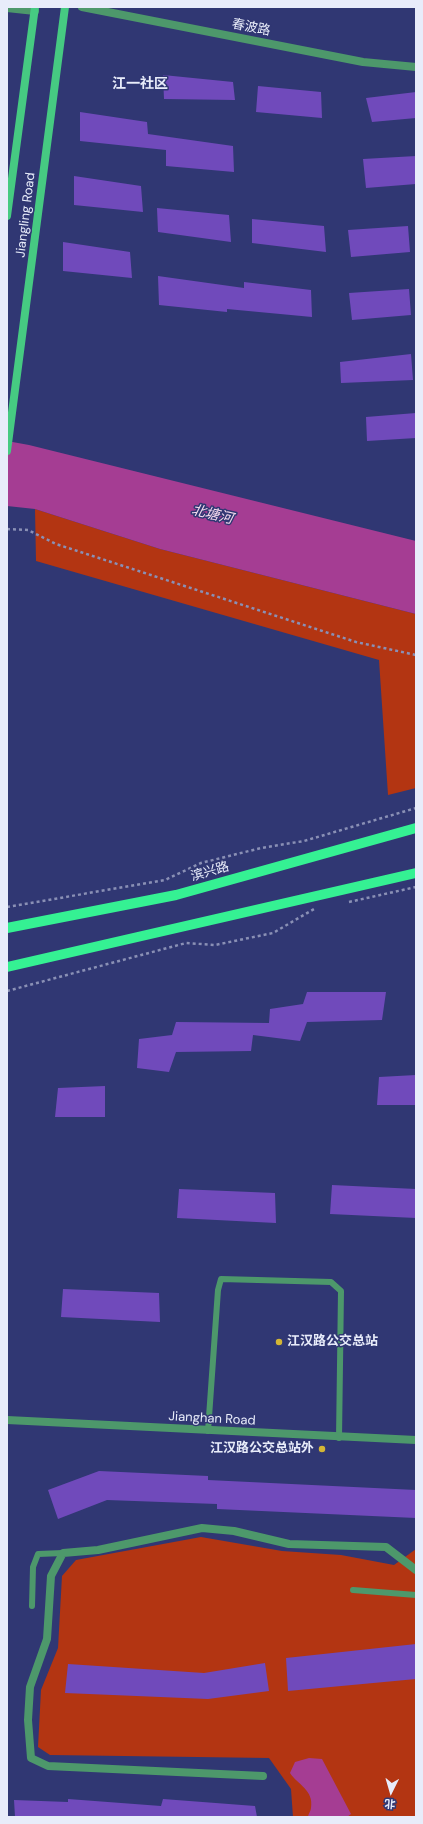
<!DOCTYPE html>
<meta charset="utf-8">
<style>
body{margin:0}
#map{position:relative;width:423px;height:1824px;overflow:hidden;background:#303773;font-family:"DM Sans","Noto Sans SC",sans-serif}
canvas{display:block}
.frame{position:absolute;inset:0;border:8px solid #e8ecfa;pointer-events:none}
.north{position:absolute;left:371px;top:1772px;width:40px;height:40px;-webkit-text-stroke:3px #303773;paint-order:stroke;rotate:185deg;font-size:11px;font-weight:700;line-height:16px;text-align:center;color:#e8ecfa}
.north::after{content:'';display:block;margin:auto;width:14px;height:18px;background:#e8ecfa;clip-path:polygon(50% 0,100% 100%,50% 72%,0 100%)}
</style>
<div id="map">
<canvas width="423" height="1824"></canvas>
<div class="frame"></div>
<div class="north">北</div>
</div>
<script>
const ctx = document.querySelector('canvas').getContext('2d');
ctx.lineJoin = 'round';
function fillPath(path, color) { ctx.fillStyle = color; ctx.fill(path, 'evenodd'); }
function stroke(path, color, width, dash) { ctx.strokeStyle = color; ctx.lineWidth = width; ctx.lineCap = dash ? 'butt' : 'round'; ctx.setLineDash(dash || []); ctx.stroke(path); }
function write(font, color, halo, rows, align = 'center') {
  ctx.font = font + ' "DM Sans","Noto Sans SC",sans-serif'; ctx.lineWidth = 3; ctx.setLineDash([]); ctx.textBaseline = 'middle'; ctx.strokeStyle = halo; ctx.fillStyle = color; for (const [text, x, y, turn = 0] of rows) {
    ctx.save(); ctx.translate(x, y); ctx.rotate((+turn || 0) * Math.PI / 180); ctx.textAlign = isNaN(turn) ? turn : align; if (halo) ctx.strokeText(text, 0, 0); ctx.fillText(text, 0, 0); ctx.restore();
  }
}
fillPath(new Path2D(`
 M35,509L160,549L416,614V788L388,795L379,660L36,561Z
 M201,1537L282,1551L341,1555L394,1565L416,1549V1817H293L291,1789L269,1758L50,1755L38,1747L41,1690L58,1648L62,1576L76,1560Z`), '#b33512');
fillPath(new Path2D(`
 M7,441L29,445L416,541V614L160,549L35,509L7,506Z
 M309,1758L322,1759L351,1814L347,1817H308C308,1814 311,1811 311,1808C314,1790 298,1785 290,1773L295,1762Z`), '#a53d93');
fillPath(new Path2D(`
 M163,75L233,82L235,100L164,99Z
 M258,86L321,92L322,118L256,112Z
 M416,92V118L372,122L366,98Z
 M80,112L147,122L148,134L233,146L234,172L166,166V150L80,141Z
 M416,156V184L366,188L363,159Z
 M74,176L141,186L143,212L74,205Z
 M157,208L229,215L231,242L158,232Z
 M252,219L324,226L326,252L252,243Z
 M408,226L410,252L351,257L348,230Z
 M63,242L130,252L132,278L63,271Z
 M158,276L244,288V282L311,290L312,317L227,309V312L159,305Z
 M409,289L411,315L352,320L349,293Z
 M411,354L413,380L341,383L340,362Z
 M416,413V438L367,441L366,417Z
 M307,992H386L382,1020L307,1022L300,1041L253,1035L251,1051L176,1052L169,1072L137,1068L139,1039L172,1035L176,1022L269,1023L270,1009L303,1004Z
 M416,1075V1105H377L379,1077Z
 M105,1086V1117H55L58,1088Z
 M332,1185L416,1189V1218L330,1214Z
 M179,1189L275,1193L276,1223L177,1218Z
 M63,1289L159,1293L160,1322L61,1317Z
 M99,1471L208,1476V1480L416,1490V1518L217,1509V1504L107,1500L58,1519L48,1490Z
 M416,1644V1679L288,1691L286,1658Z
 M265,1663L269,1691L208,1699L65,1693L68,1664L204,1673Z
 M68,1799L161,1806L163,1799L255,1806L257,1817H15L14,1800L68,1802Z`), '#704abb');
stroke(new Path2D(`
 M7,529L28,530L56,544L356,642L416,655
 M349,902L416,887
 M7,907L165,880L201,863L261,848L304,841L416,808
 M7,991L186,943L215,945L273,933L314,909`), '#8a90b5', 2.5, [3, 3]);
stroke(new Path2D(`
 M208,1431L218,1290L221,1279L331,1282L341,1291L339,1438
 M353,1590L416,1595
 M32,1606L33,1567L38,1554L63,1553`), '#4d986b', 6);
stroke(new Path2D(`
 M82,7L363,62L416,67
 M7,8L35,11
 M263,1776L48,1766L31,1758L28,1720L30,1687L47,1639L51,1576L63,1553L98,1550L202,1528L234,1531L289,1544L386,1547L416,1570`), '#4d986b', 8);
stroke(new Path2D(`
 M7,1420L416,1440`), '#4d986b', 8);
stroke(new Path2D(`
 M7,216L35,7
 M7,451L65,7`), '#46ca82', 8);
stroke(new Path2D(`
 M7,928L176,895L416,828
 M7,967L416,873`), '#35f193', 10);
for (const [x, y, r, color] of [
 [279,1342,4,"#d4b635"],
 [322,1449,4,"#d4b635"]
]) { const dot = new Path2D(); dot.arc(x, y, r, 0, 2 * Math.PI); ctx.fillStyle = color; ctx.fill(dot); stroke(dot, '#303773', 1.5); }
write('13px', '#e8ecfa', '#303773', [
 ["春波路",251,28,11],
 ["Jiangling Road",26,215,-83],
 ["滨兴路",210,872,-16],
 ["Jianghan Road",212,1419,3]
]);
write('bold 13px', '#e8ecfa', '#303773', [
 ["江汉路公交总站",287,1342],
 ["江汉路公交总站外",314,1449,"right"]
], 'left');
write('bold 14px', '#e8ecfa', '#303773', [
 ["江一社区",140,84]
]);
write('italic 14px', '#f6daee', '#303773', [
 ["北塘河",212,515,13]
]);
</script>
